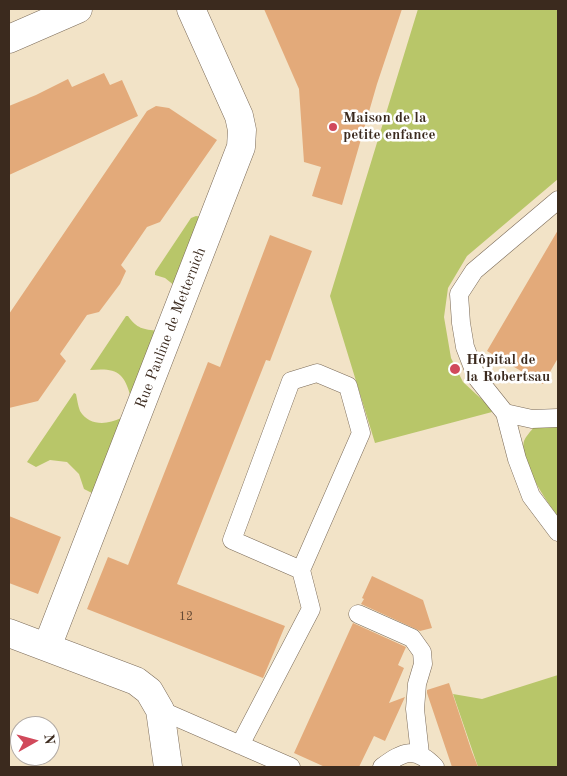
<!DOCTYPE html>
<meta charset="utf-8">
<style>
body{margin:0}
#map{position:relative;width:567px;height:776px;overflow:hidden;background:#f2e3c7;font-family:"Old Standard TT",serif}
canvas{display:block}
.frame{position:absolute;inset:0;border:10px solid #3b2a1e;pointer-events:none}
.north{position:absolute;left:10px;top:716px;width:50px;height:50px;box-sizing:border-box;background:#fff;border:1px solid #b1aaa5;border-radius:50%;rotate:83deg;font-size:14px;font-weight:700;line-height:20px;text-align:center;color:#3b2a1e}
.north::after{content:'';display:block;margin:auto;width:18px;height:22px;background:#d1495b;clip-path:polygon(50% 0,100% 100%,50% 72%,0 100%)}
</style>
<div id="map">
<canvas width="567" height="776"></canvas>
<div class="frame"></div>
<div class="north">N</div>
</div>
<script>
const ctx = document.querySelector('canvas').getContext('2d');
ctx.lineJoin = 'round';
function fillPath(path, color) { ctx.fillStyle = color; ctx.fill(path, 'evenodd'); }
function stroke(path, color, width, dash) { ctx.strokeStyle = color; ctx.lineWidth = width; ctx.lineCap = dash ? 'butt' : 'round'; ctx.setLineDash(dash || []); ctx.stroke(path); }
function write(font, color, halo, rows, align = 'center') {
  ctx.font = font + ' "Old Standard TT",serif'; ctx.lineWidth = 5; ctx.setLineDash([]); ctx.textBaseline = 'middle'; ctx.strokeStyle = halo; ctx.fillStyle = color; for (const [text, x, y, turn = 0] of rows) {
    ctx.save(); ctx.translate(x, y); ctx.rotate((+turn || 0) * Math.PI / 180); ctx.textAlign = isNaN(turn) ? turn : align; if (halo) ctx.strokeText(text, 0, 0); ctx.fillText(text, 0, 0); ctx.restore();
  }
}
fillPath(new Path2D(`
 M418,9H558V179L467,256L448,288L444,317L451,358L463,382L489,406L492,412L375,443L330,296Z
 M196,216L201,217L175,286L165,278L155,275V272L191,218Z
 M126,316H128C137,329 143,329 158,331L131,398C124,371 116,368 90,370Z
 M74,393L76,394C77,399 78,406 80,411C89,426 107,425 121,418L94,494L84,489L79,474L67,462L50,460L36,467L27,462Z
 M558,423V516C547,503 518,459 524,441C526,436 531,431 534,427Z
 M558,675V767H478L453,694L482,699Z`), '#b8c669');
fillPath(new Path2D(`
 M264,9H402L377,84L342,205L312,196L321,167L304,162L299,89Z
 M104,73L110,85L122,80L138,116L9,175V106L36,95L68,79L72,87Z
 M156,106L169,108L217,140L160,222L147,227L121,265L126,271L120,284L99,312L87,315L60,354L66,361L38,401L9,408V314L147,111Z
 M558,230V358L543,384L487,351Z
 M270,235L312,251L270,361L266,360L177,584L285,626L263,678L87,609L108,557L128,565L208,362L220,367Z
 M9,516L61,537L38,594L9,583Z
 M372,576L423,600L432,628L420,631L361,604L364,599L362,598Z
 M353,623L406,647L398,665L404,668L389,703L405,697L385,741L374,736L359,767H325L294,753Z
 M449,683L472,752L478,767H452L427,693V690Z`), '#e3aa7a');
const lane = new Path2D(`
 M558,200L474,271L459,294L461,323L465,347L477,378L505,413L517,459L531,496L558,532
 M317,373L348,386L361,433L301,570L232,540L291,381Z
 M505,413L532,419L558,418
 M358,614L412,638L422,652L423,664L417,684L415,709L420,754
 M160,710L291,767
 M240,745L311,609L301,570
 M382,767C404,751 415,746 435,767`);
const street = new Path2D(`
 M9,39L78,9
 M9,633L136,681L149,691L160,710L168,767
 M47,647L241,147L242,130L239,116L191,9`);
stroke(lane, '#7b6b59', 19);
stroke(street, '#7b6b59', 29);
stroke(lane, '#fff', 18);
stroke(street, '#fff', 28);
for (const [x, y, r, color] of [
 [333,127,5,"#d1495b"],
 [455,369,6,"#d1495b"]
]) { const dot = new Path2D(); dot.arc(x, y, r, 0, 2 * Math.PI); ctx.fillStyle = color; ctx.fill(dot); stroke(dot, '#fff', 2); }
write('12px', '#654a35', null, [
 ["12",186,617]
]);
write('bold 15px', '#3b2a1e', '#fff', [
 ["Maison de la",343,118],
 ["petite enfance",343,135],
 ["Hôpital de",466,360],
 ["la Robertsau",466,377]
], 'left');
write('15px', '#3b2a1e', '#fff', [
 ["Rue Pauline de Metternich",171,328,-69]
]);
</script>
